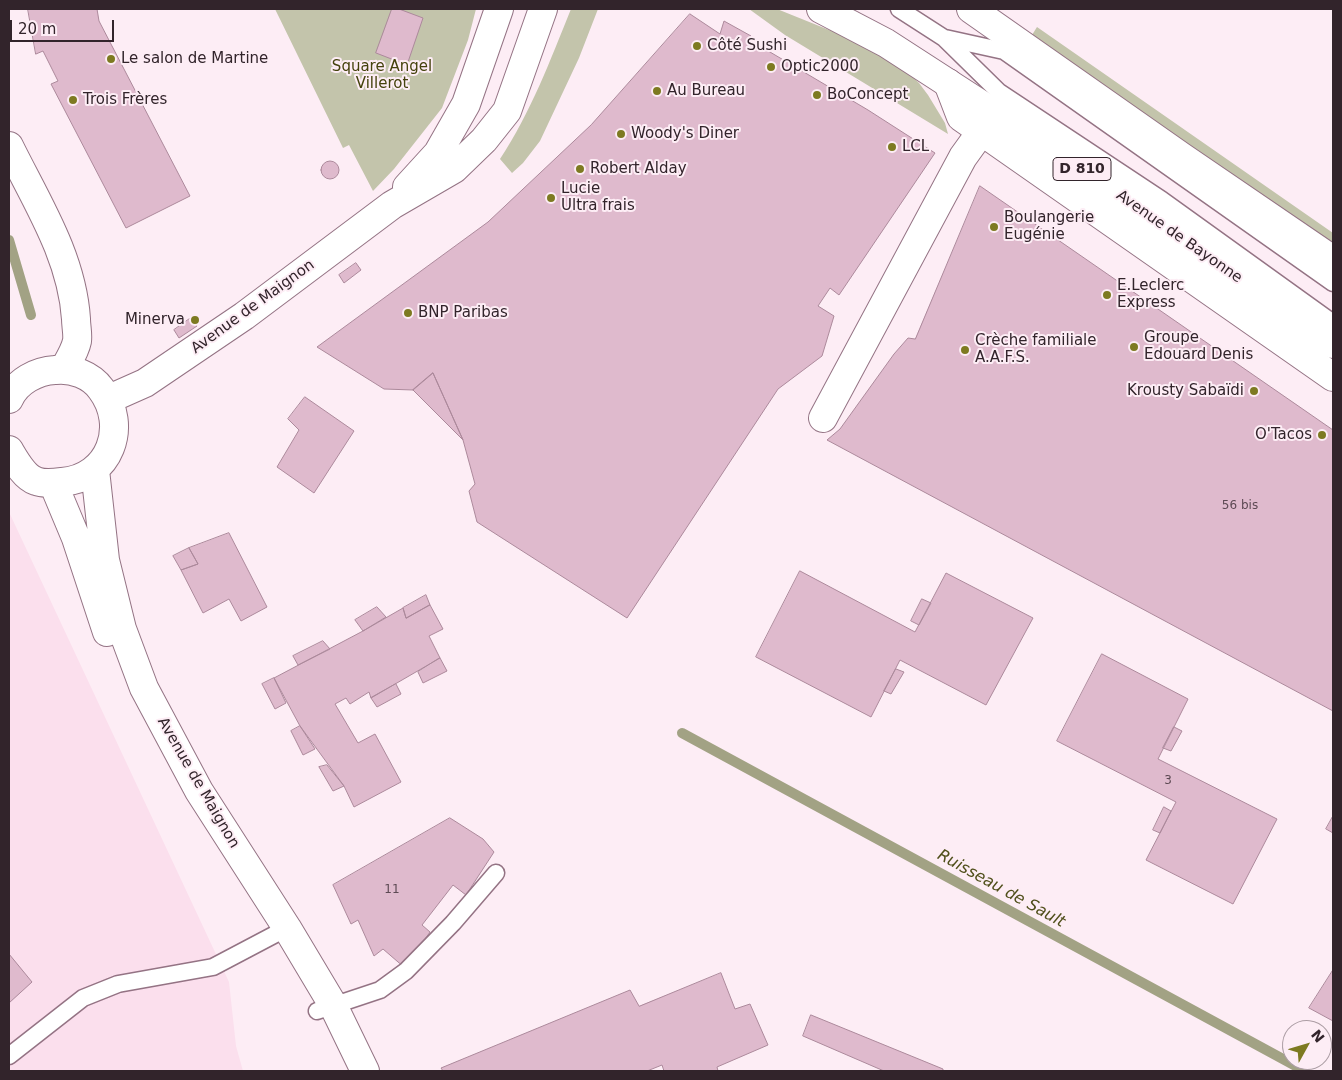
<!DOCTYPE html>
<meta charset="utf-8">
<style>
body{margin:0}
#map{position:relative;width:1342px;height:1080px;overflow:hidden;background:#fdedf5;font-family:"DejaVu Sans",sans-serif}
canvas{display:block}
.frame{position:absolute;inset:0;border:10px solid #32242b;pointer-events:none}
.north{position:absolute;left:1282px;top:1020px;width:50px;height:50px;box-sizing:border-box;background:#fdedf5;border:1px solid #ac9da4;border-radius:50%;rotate:51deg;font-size:14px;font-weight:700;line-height:20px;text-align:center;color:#32242b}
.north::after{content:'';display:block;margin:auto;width:18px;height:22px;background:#7d7a21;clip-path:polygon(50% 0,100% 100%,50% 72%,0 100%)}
.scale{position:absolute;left:10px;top:20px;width:104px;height:22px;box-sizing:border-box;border:2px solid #32242b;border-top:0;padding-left:6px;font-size:15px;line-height:18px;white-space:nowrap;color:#32242b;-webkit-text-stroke:4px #fdedf5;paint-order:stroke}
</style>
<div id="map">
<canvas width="1342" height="1080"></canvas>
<div class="frame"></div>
<div class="north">N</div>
<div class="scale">20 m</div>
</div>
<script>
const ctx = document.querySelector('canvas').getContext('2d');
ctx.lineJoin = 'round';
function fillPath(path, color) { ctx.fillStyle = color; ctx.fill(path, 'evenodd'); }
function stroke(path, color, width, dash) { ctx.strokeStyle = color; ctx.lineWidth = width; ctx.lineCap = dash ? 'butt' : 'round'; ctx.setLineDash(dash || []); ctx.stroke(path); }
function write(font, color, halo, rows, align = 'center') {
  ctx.font = font + ' "DejaVu Sans",sans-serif'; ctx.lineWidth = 4; ctx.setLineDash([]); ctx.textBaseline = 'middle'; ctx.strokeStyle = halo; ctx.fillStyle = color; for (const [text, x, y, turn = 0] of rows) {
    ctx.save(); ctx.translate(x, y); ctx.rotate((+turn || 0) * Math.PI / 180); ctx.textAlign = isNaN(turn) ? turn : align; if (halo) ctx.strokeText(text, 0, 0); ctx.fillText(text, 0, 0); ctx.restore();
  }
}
fillPath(new Path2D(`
 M9,512L229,982L236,1046L243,1071H9Z`), '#fbdfed');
fillPath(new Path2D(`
 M275,9H476L468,40L442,108L394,169L373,191L349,145L343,148Z
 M571,9H598L579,58L540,141L523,163L512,173L500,159C531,112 550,61 571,9Z
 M749,9H777L854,40L904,68L919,83L928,95L945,123L948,134L785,35Z
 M1037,27L1333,233V249L1032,35Z`), '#c3c4ab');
stroke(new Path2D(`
 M9,240L31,315
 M682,733L1305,1071`), '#a2a284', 10);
const building = new Path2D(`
 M28,9H97L99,21L190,196L126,228L51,84L58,81L43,51L36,54Z
 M392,9H399L423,18L407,65L376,53Z
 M690,14L720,34L724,21L751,36L748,39L868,110L935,153L839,295L830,288L818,306L834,316L822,356L778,389L627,618L477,522L469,491L475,484L463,440L433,373L413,390L384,389L317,347L488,222L591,125Z
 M321 170a9 9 0 1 1 18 0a9 9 0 1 1-18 0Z
 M980,186L1333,430V711L827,440L840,429L894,354L908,338L915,339Z
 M356,263L361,270L344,283L339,275Z
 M191,318L197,326L179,338L174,330Z
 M433,373L463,440L413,390Z
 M305,397L354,431L314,493L277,467L299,430L288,419Z
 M229,533L267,607L241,621L229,599L203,613L181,570L198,564L189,548Z
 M189,548L198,564L181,570L173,556Z
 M800,571L915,632L946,573L1033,618L986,705L900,660L871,717L756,657Z
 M426,595L430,605L406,618L403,608Z
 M922,599L931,603L919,625L911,621Z
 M430,605L443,629L429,636L440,658L371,698L369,692L350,704L346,698L335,704L358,743L375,734L401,782L354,807L344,786L300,726L274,678L363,631L403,608L406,618Z
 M377,607L386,617L363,631L355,620Z
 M323,641L330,649L298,665L293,656Z
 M1102,654L1188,699L1158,759L1277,819L1233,904L1146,860L1176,802L1057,741Z
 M440,658L447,671L423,683L418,672Z
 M896,669L904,672L891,694L884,691Z
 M274,678L286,703L275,709L262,684Z
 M396,684L401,694L377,707L371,698Z
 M300,726L315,749L303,755L291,731Z
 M1174,727L1182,731L1171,751L1163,748Z
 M327,765L344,786L333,791L319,767Z
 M1164,807L1171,811L1160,833L1153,830Z
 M1333,816V833L1326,829Z
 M450,818L483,839L494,852L466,895L453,885L422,925L430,932L405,968L383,949L374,956L358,920L351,924L333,885Z
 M9,954L32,982L9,1003Z
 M1333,970V1021L1309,1008Z
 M721,973L735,1009L750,1004L768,1045L717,1067L718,1071H664L662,1065L647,1071H443L441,1068L630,990L639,1006Z
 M811,1015L943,1069V1071H884L803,1036Z`);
fillPath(building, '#dfbacd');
stroke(building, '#ac899b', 1);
const service = new Path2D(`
 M899,9L944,38L999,92L1162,200L1333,323
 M945,38L1004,51L1333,283
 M317,1011L380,990L406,971L453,923L496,873
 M9,1056L83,998L118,984L213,967L287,928`);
const minor = new Path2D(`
 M948,83L961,117L1333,377
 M9,146C36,201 72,256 76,319C76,326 78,334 77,341C75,351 69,360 64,369
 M823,418L963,157L981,132`);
const tertiary = new Path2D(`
 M407,187L438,153L466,104L499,9
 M9,399C17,381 37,371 55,370C72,368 91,375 101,389C129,426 110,478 62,482C54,483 43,484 36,481C24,477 15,460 9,450
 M109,399L145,383L244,316L392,205L454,169L484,140L507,111L543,9
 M95,470L105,560L122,629L144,688L199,791L287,928L333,1005L365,1071
 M53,483L76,538L107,632`);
const primary = new Path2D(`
 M821,9L886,43L1107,186L1333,344
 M971,9L1182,157L1333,260`);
stroke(service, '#947384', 19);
stroke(minor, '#947384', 30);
stroke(tertiary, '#947384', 30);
stroke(primary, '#947384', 30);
stroke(service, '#fff', 16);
stroke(minor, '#fff', 28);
stroke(tertiary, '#fff', 28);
stroke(primary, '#fff', 28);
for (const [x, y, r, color] of [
 [697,46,5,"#7d7a21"],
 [111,59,5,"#7d7a21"],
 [771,67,5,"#7d7a21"],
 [657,91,5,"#7d7a21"],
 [817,95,5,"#7d7a21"],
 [73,100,5,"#7d7a21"],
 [621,134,5,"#7d7a21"],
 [892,147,5,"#7d7a21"],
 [580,169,5,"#7d7a21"],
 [551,198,5,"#7d7a21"],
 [994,227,5,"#7d7a21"],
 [1107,295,5,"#7d7a21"],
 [408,313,5,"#7d7a21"],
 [195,320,5,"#7d7a21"],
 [1134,347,5,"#7d7a21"],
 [965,350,5,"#7d7a21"],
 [1254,391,5,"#7d7a21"],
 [1322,435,5,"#7d7a21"]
]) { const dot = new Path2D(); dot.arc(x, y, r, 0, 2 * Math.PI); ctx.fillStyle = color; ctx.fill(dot); stroke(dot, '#fdedf5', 2); }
write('12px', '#5d4a54', null, [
 ["56 bis",1240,506],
 ["3",1168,781],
 ["11",392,890]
]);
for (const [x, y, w] of [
 [1082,169,58]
]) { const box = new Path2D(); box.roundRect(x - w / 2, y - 11.5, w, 23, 4); ctx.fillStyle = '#fdedf5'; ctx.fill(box); stroke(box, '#32242b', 1); }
write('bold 14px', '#32242b', null, [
 ["D 810",1082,169]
]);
write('15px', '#32242b', '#fdedf5', [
 ["Côté Sushi",707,46],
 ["Le salon de Martine",121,59],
 ["Optic2000",781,67],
 ["Au Bureau",667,91],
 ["BoConcept",827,95],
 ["Trois Frères",83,100],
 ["Woody's Diner",631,134],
 ["LCL",902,147],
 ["Robert Alday",590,169],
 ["Lucie",561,189],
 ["Ultra frais",561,206],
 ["Boulangerie",1004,218],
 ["Eugénie",1004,235],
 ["E.Leclerc",1117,286],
 ["Express",1117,303],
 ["BNP Paribas",418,313],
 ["Minerva",185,320,"right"],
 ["Groupe",1144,338],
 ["Edouard Denis",1144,355],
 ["Crèche familiale",975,341],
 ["A.A.F.S.",975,358],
 ["Krousty Sabaïdi",1244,391,"right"],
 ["O'Tacos",1312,435,"right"]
], 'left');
write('15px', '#44420c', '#fdedf5', [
 ["Square Angel",382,67],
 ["Villerot",382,84]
]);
write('15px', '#32242b', '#fdedf5', [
 ["Avenue de Bayonne",1179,237,35],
 ["Avenue de Maignon",253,307,-36],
 ["Avenue de Maignon",198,783,60]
]);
write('italic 16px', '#504f1b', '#fdedf5', [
 ["Ruisseau de Sault",1001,889,29]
]);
</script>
